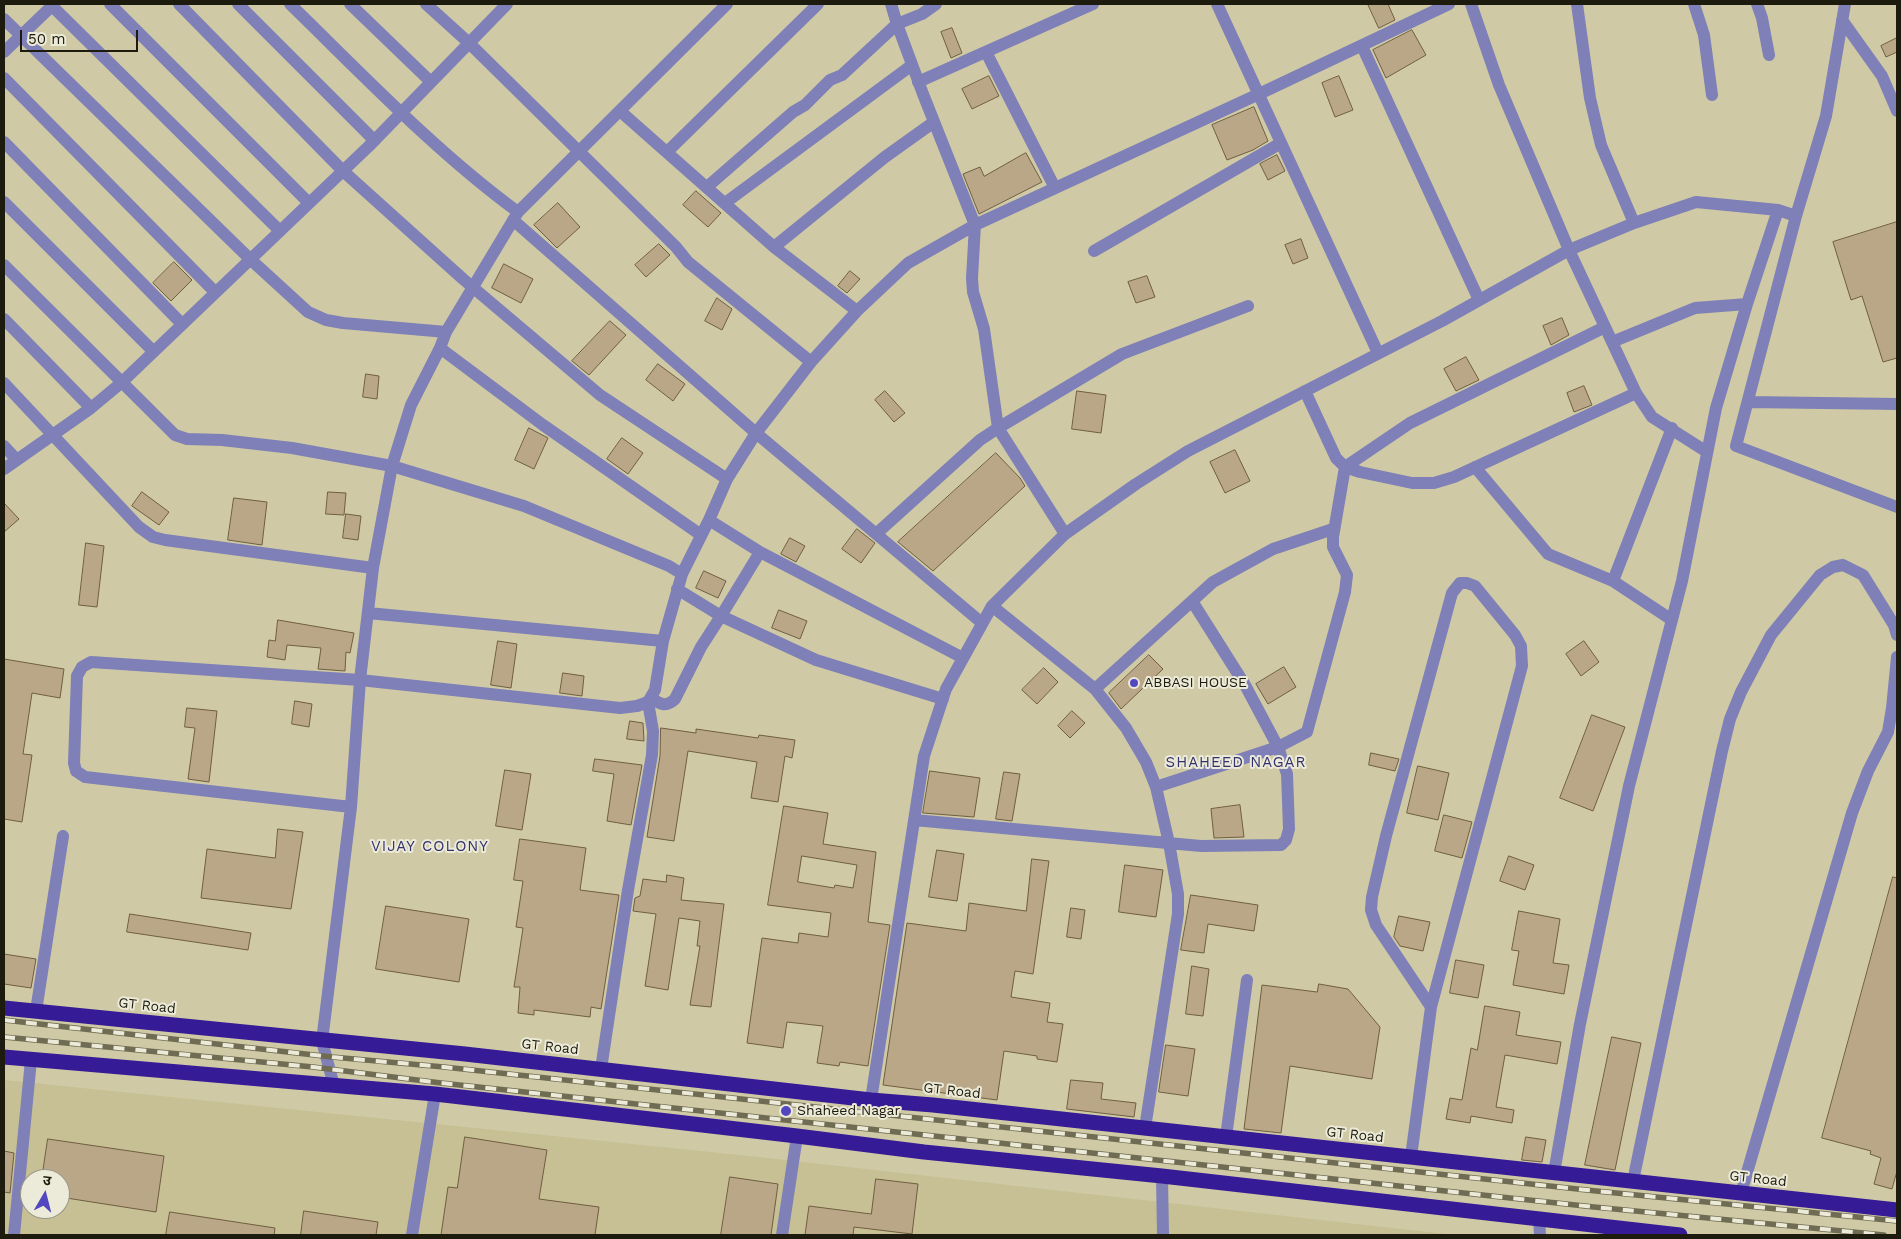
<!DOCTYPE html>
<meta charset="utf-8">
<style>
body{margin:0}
#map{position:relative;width:1901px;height:1239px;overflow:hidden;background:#cfcaa5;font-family:"Work Sans","Noto Sans Devanagari",sans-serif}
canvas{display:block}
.frame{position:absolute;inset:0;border:5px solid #1d1b0d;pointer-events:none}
.north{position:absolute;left:20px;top:1169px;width:50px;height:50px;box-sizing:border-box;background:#ecead8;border:1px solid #999787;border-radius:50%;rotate:8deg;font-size:14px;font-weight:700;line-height:20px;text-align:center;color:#1d1b0d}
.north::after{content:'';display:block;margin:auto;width:18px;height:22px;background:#5347bf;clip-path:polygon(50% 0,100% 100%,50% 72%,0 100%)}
.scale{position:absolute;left:20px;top:30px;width:118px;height:22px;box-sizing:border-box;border:2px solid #1d1b0d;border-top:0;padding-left:6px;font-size:15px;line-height:18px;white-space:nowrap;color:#1d1b0d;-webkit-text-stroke:4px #ecead8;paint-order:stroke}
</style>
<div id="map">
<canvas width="1901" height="1239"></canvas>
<div class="frame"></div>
<div class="north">उ</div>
<div class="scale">50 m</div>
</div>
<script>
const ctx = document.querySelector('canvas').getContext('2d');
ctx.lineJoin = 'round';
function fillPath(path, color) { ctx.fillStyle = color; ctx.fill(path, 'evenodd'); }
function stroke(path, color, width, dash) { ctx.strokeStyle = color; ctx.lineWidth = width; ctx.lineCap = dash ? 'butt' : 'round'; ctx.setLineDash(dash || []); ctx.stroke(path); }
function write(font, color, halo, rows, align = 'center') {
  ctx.font = font + ' "Work Sans",sans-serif'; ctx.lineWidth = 4; ctx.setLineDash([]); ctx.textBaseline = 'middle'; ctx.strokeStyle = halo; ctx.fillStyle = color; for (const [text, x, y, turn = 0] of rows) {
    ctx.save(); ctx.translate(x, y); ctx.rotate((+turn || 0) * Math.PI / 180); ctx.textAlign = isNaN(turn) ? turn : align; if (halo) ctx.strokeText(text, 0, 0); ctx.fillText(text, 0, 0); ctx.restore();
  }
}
fillPath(new Path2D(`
 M4,1080L750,1156L1455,1235H4ZM30,1179H60V1209H30Z`), '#c6c094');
const building = new Path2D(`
 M1368,4H1388L1395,20L1379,28Z
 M952,28L962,53L951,58L941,32Z
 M1412,30L1426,55L1386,78L1373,50Z
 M1897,38V52L1886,57L1881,46Z
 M989,76L999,96L972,109L962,89Z
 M1339,76L1353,110L1335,117L1322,83Z
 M1254,107L1268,141L1253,150L1227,160L1212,125Z
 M1026,153L1042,182L979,214L963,174L980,167L984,176Z
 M1277,155L1285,171L1268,180L1260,164Z
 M696,191L721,213L708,227L683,205Z
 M558,203L580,227L557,248L534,225Z
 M1897,222V358L1883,362L1862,296L1851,300L1833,242Z
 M1301,239L1308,258L1293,264L1285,245Z
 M659,244L670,255L646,277L635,265Z
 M174,262L192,280L171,301L153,283Z
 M504,264L533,279L521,303L492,288Z
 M850,271L860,279L847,293L838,286Z
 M1147,276L1155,297L1136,303L1128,282Z
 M717,298L732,309L722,330L705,321Z
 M1562,318L1569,335L1551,345L1543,326Z
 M610,321L626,335L589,375L572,361Z
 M1466,357L1479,380L1456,391L1444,369Z
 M658,364L685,384L673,401L646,380Z
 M366,374L379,376L377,399L363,397Z
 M1584,386L1592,405L1574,412L1567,393Z
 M885,391L905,413L894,422L875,400Z
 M1077,391L1106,395L1101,433L1072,429Z
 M529,428L548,438L534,469L515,460Z
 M622,438L643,453L628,474L607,459Z
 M1235,450L1250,481L1225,493L1210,462Z
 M996,453L1020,478L1025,486L933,571L898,542Z
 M142,492L169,512L159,525L132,506Z
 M328,492L346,493L344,515L326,514Z
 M234,498L267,502L262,545L228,540Z
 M4,503L19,519L4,532Z
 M346,514L361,516L358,540L343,538Z
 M857,529L875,543L861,563L842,549Z
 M790,538L805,546L796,562L781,554Z
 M86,543L104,546L97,607L79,605Z
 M704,571L726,581L718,598L696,588Z
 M779,610L807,621L800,639L772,628Z
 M278,620L354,633L350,653L346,652L345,671L318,669L321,648L287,645L285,660L267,657L269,640L275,641Z
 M498,641L517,644L511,688L491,685Z
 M1584,641L1599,662L1581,676L1566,654Z
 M1149,655L1163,669L1121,709L1109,693Z
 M4,659L64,669L60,698L32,693L23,754L32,755L22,822L4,819Z
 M1284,667L1296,687L1268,704L1256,684Z
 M1044,668L1058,682L1037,704L1022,690Z
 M563,673L584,676L582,696L560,693Z
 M295,701L312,704L309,727L292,724Z
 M187,708L217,711L209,782L188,779L195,728L185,727Z
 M1072,711L1085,723L1070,738L1058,726Z
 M1592,715L1625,727L1593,811L1560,798Z
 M630,721L643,723L644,741L627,739Z
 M661,728L696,733V729L758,738L759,735L795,740L792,758L785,756L778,802L751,798L757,762L688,751L674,841L647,837L660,756Z
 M1371,753L1399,759L1395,771L1369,765Z
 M595,759L642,765L631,825L607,821L614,774L593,771Z
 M1418,766L1449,773L1438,820L1407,813Z
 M505,770L531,774L522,830L496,826Z
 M930,771L980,778L974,817L923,813Z
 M1004,772L1020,774L1012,821L996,819Z
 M1240,805L1244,837L1214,838L1211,809Z
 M784,806L828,813L823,844L876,852L868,922L890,925L868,1066L840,1062L839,1066L817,1063L823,1026L787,1022L783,1048L747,1043L762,938L798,943L799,933L828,937L831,913L768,905ZM802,856L857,865L853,888L835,885L834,888L798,882Z
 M1444,815L1472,822L1462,858L1435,851Z
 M278,829L303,832L291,909L201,898L207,849L275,858Z
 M520,839L586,848L580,890L619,895L601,1009L591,1007L590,1017L534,1010V1015L518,1013L520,987H514L523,928L516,927L523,881L514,880Z
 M937,850L964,854L957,901L929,897Z
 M1509,856L1534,865L1525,890L1500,881Z
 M1032,859L1049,861L1033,974L1015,971L1011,997L1050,1003L1047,1022L1063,1024L1057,1062L1037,1059V1056L1004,1051L997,1100L883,1085L907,923L966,931L969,903L1026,911Z
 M1125,865L1163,870L1156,917L1119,912Z
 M667,875L684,878L681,900L724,904L711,1007L690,1005L700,946H697L700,921L679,918L668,990L645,986L656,914L633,911L635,898L640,896L643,879L666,882Z
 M1893,877L1897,878V1171L1892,1189L1874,1184L1881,1158L1870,1154L1871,1151L1822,1138Z
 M1191,895L1258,905L1254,931L1208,924L1204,953L1181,950Z
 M386,906L469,919L459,982L376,969Z
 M1071,908L1085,910L1081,939L1067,937Z
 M1519,911L1560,919L1553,963L1569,965L1564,994L1513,985L1519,951L1512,950Z
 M130,914L251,933L248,950L127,932Z
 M1399,916L1430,922L1423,951L1400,946L1394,937Z
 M4,954L36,959L31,988L4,984Z
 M1456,960L1484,965L1478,998L1450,993Z
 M1192,966L1209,969L1203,1016L1186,1014Z
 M1319,984L1348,989L1380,1027L1372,1079L1290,1066L1281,1133L1244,1129L1262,985L1317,992Z
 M1485,1006L1520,1012L1516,1035L1561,1042L1557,1064L1505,1055L1496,1107L1514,1110L1512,1123L1471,1116L1470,1123L1446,1119L1450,1098L1462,1100L1471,1048L1477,1050Z
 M1612,1037L1641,1043L1615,1170L1585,1165Z
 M1166,1045L1195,1049L1188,1096L1159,1092Z
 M1071,1080L1103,1083L1101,1099L1136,1103L1134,1117L1067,1109Z
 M465,1137L547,1150L539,1199L599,1207L595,1235H441L448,1187L457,1188Z
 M1526,1137L1546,1140L1542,1162L1522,1160Z
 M48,1139L164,1156L156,1212L60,1197V1179H42Z
 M4,1151L14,1153L10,1193L4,1192Z
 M730,1177L778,1184L771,1235H721Z
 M876,1179L918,1184L912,1234L854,1227L853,1235H805L809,1206L871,1214Z
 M304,1211L378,1222L376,1235H301Z
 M170,1212L275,1228L274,1235H166Z`);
fillPath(building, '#baa787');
stroke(building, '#6f5e40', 1);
stroke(new Path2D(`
 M50,4L280,231
 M110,4L309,203
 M179,4L343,171L463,279L600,395L727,479
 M238,4L374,140
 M290,4C363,75 435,151 518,212
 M350,4L431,82
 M426,4L468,42L676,247L688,262L811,362
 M891,4L897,24L923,94L975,225L972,278L973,292L984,329L998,428L1065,534
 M1217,4L1378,353
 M1471,4L1499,85L1569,250L1636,393L1652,417L1707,452
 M1577,4L1590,98L1601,145L1634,223
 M1694,4L1704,35L1712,95
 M1757,4L1762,18L1769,55
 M1845,4L1826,116L1796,216L1736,446L1897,507
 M4,19L250,259L308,312L326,320L343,323L446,332
 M1842,20L1882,76L1897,111
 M1362,46L1479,300
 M4,52L54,4
 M986,52L1055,188
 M4,78L215,292
 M918,82L1093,4
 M620,111L774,247L857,311
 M4,142L182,324
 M667,152L818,4
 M707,187L793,112L805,105L830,80L842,75L897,24L922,14L936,4
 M4,202L153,351
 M725,203L912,65
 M513,220L756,433L982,623
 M774,247L885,157L934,122
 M1094,251L1281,143
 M4,265L175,435L187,439L222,440L292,448L392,466L524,506L669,566L682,574
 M4,319L91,408
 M1612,342L1695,308L1747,304
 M440,348L543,425L701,535
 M4,383L139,527L153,537L165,540L373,568
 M1305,391L1336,458L1345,467L1360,472L1412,483H1434L1454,477L1636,393
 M1748,402L1897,404
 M4,446L17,460
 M1475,467L1548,554L1613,581L1672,620
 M4,469L91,408L121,383L369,146L507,4
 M709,520L760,552L963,658
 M876,534L980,440L998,428L1122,354L1248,306
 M760,552L721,616L816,660L943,699
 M1613,581L1672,428
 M992,606L1095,689L1126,728L1146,762L1156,787L1169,843L1178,894V914L1145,1128
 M368,613L663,641
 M1095,689L1213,582L1273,549L1333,529
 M651,697C659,704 666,708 675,699L701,647L721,616L677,589
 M1156,787L1278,747L1307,732L1345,592L1347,575L1333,547V537L1345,467L1410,423L1605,327
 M351,807L85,777L76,771L74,763L77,676L82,667L91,662L360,680L620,708L637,706L648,702L655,690L663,641L682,574L709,520L727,479L756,433L811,362L857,311L908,263L975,225L1259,94L1449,4
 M914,820L1201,846L1281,845L1286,840L1289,829L1287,774L1278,747L1245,685L1192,601
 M36,1011L63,836
 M601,1069L628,890L652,755L653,731L648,702
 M334,1086L322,1041L351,807L360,680L373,568L392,466L411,405L440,348L446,332L518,212L727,4
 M871,1100L924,756L946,689L992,606L1065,534L1136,484L1188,451L1442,321L1569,250L1634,223L1696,202L1778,210L1796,216
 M1226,1137L1247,980
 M1411,1157L1431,1007L1522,666L1521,646L1515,635L1475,586L1467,583H1460L1452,593L1386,836L1372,897L1371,910L1376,925L1431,1007
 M1554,1173L1580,1024L1629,786L1682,581L1716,408L1747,304L1778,210
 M1162,1176L1163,1235
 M1633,1181L1722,751L1730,719L1741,692L1771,635L1820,575L1833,567L1843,565L1863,575L1894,625L1897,635
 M1741,1193L1852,813L1868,771L1888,732L1892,708L1897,657
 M1539,1219L1540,1235
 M14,1235L31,1060
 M412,1235L435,1094
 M782,1235L797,1136`), '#7e80b7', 12);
stroke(new Path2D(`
 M4,1008L465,1054L871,1100L933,1105L1897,1210
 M4,1057L435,1094L797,1136L924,1152L1162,1176L1680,1235`), '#361b97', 15);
const rail = new Path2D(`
 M4,1020L332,1057L444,1067L1596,1191L1897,1221
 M4,1037L313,1067L441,1083L1594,1207L1884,1235`);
stroke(rail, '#6f6c53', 5.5);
stroke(rail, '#ecead8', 4, [11]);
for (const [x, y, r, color] of [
 [1134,683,5,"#5347bf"],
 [786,1111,6,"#5347bf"]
]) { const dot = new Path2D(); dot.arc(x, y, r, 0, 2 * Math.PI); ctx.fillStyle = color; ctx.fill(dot); stroke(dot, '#ecead8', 2); }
write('14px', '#1d1b0d', '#ecead8', [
 ["ABBASI HOUSE",1144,683],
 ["Shaheed Nagar",797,1111]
], 'left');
write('14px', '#1d1b0d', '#ecead8', [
 ["GT Road",147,1006,6],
 ["GT Road",550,1047,6],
 ["GT Road",952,1091,6],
 ["GT Road",1355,1135,6],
 ["GT Road",1758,1179,6]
]);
ctx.letterSpacing = '1px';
write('15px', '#34316d', '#ecead8', [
 ["SHAHEED NAGAR",1236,763],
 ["VIJAY COLONY",430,847]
]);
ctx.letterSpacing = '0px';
</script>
